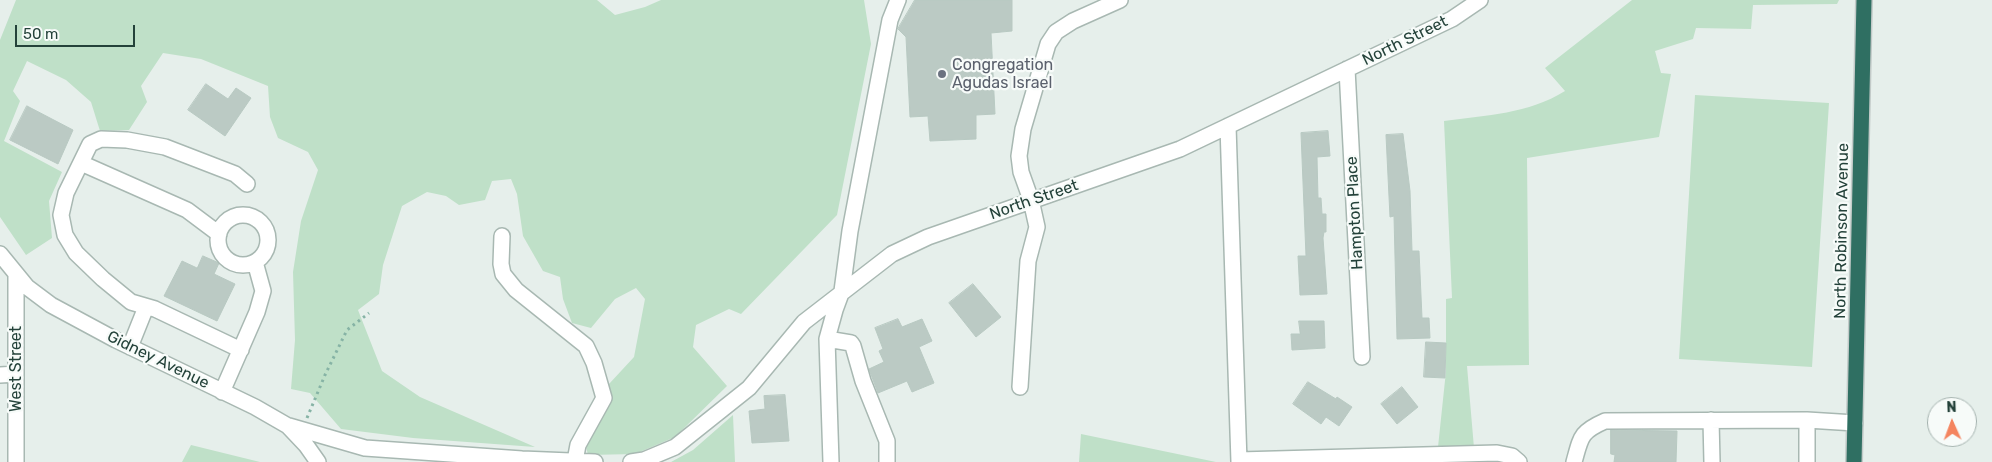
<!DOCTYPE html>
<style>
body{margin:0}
#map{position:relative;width:1992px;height:462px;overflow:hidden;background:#e6efeb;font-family:Rubik,sans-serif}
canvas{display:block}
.north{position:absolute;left:1927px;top:397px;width:50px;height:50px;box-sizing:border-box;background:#f7fbf9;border:1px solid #a3b1ad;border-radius:50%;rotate:358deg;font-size:14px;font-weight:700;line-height:20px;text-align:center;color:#24423a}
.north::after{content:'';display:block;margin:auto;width:18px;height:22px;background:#f4845f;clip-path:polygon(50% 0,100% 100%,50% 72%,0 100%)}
.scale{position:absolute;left:15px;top:25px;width:120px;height:22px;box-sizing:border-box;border:2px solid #24423a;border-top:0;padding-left:6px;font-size:15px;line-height:18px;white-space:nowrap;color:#24423a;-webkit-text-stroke:4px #f7fbf9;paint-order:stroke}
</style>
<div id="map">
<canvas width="1992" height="462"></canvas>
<div class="north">N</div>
<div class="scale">50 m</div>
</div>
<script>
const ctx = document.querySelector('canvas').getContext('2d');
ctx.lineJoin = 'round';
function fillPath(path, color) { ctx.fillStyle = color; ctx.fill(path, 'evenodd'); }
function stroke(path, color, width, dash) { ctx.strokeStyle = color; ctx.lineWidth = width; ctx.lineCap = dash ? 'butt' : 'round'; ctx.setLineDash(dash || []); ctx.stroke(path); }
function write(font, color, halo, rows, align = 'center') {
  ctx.font = font + ' Rubik,sans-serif'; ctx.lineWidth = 4.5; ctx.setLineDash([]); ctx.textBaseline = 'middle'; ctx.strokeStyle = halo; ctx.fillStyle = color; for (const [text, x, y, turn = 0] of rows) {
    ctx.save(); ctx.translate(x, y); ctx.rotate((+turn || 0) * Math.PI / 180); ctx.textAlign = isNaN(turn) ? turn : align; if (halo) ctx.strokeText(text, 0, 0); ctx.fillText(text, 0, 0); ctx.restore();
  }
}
fillPath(new Path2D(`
 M16,0H597L615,15L645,7L661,0H864L871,44L837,215L741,314L729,309L696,325L693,347L727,386L675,437L635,454L588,455L585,442L608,401L609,384L634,357L645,299L636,288L615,299L591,328L572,323L563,299L560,277L543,271L523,236L517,194L511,179L492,181L485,200L459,205L446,196L427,192L402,206L383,265L379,294L358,310L382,371L420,397L535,447L413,438L341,429L310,393L291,389L295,340L293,272L301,221L318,170L308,152L278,138L270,117L268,86L201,59L163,53L141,86L147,102L129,130L100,131L91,102L66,80L27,61L13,91L20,101L4,141L62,172L49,201L52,238L26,255L0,217V40Z
 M1632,0H1839L1837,4L1753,5L1751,29L1696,28L1693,39L1655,51L1661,73L1671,74L1659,137L1527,158L1529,365L1467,366L1474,448L1438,447L1446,371V299L1452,298L1444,121C1487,115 1528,114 1565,91L1545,68Z
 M1695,95L1829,103L1812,367L1679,359Z
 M733,415L735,462H671L693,450Z
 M1081,434L1216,462H1079Z
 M191,445L260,462H182Z`), '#bfe0c8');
const building = new Path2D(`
 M915,0H1012V31L991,33L995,114L976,115V139L930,141L928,116L910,117L906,37L898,29Z
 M206,84L228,99L236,88L251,98L225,136L188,110Z
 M27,106L73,130L58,164L10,140Z
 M1328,131L1330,156L1317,157L1318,198H1321L1322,214H1326V232H1324L1323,238L1327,294L1300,295L1298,256H1306L1301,133Z
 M1403,134L1410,191L1412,251H1419L1422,318H1429L1430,338L1397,339L1394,216L1390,217L1386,135Z
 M203,256L219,263L214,274L235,284L217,321L164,296L182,261L197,268Z
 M973,284L1001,317L976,337L949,303Z
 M898,319L902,327L922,319L932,341L919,347L934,383L912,392L907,381L878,393L869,369L884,362L879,351L883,349L875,328Z
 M1299,321H1324L1325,348L1292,350L1291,334H1300Z
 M1426,342L1446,343L1445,378L1424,377Z
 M1308,382L1336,399L1337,397L1352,407L1339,426L1326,417L1321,424L1293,404Z
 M1402,387L1418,407L1397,424L1381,404Z
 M785,395L789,441L752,443L749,411L765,409L764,396Z
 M1611,430L1677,431L1676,462H1614L1615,455L1611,454Z`);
fillPath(building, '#bbcac4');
stroke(building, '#b8c9c2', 1);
const minor = new Path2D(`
 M1347,69L1362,357
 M1228,126L1239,462
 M81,163L187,210L219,234
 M218 240a25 25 0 1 1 50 0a25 25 0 1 1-50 0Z
 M502,236L501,264L503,274L516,290L586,346L594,363L604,398L578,445L575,461
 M0,254L27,287L51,305L116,340L255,407L288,426L306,445L318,462
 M16,276V462
 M827,339L851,343L853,346L863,381L887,441V462
 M130,347L146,307
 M241,350L155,309L131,302L103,279L76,253L65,235L61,215L66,193L90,144L101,139L127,140L165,147L235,174L247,184
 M0,375L16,374
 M1020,387L1028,261L1037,227L1031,200L1021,172L1019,156L1023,129L1048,44L1056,32L1073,21L1120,0
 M222,392L257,312L263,291L255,262
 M1711,420L1712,462
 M1807,420V462
 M289,426L365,448L522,459L595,462
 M1239,460L1497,453L1512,456L1519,462
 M631,462L644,460L675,447L749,388L804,322L892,254L928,237L1180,149L1452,19L1480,0
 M831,462L827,339L835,310L842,291L850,231L890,20L898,0
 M1574,462C1581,437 1580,432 1605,421L1807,420L1855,423`);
const highway = new Path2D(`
 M1854,462L1864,0`);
stroke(minor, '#a8b8b2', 18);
stroke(highway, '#c2cac8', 18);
stroke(new Path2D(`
 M307,418L325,375L347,330L369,313`), '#86b3a5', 3, [2.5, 4]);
stroke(minor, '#fff', 15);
stroke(highway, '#2f6f62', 15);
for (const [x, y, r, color] of [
 [942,74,5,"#6b7280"]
]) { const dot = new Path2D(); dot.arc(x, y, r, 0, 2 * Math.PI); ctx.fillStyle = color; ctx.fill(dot); stroke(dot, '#f7fbf9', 2); }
write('16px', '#24423a', '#f7fbf9', [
 ["North Street",1405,41,-26],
 ["North Street",1034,200,-19],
 ["Hampton Place",1355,213,-93],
 ["North Robinson Avenue",1842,231,-89],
 ["Gidney Avenue",158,360,26],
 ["West Street",16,369,-90]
]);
write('16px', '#5b616d', '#f7fbf9', [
 ["Congregation",952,65],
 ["Agudas Israel",952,83]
], 'left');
</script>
